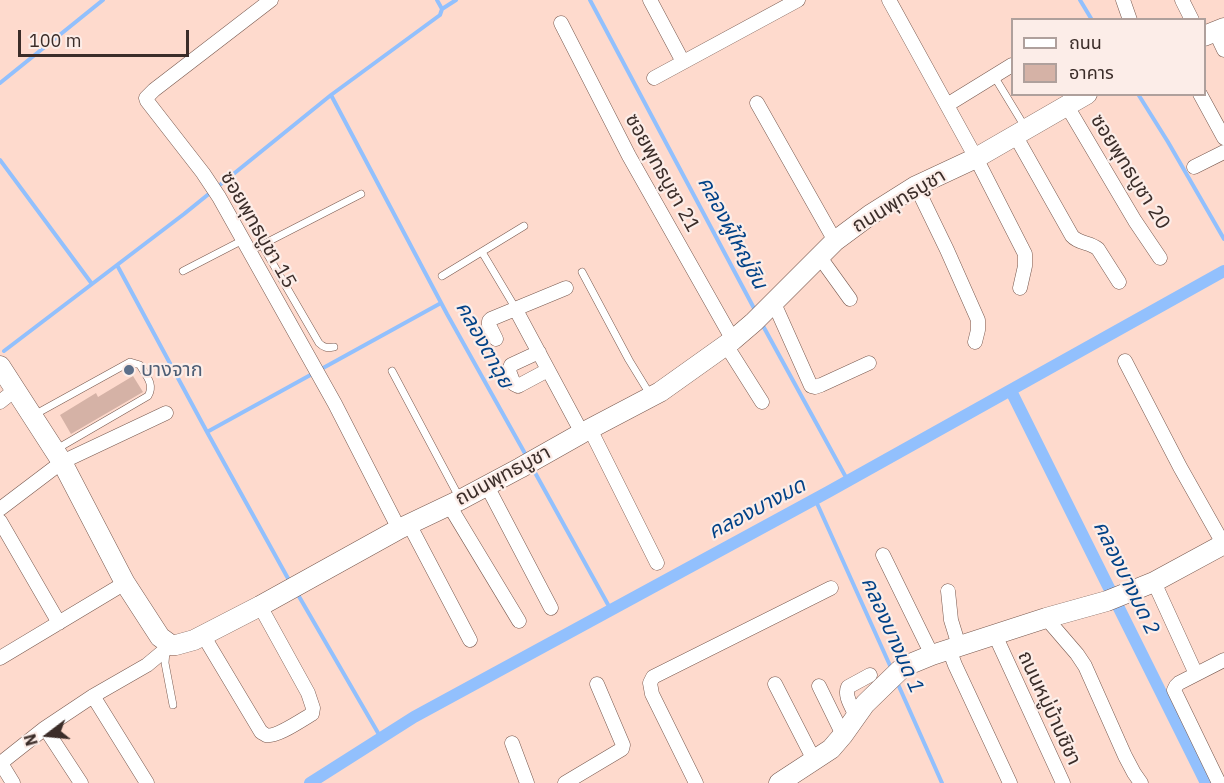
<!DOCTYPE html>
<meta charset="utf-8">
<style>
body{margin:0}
#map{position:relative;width:1224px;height:783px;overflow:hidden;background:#fedacd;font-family:"IBM Plex Sans","Noto Sans Thai",sans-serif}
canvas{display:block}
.legend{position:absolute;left:1011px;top:18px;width:195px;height:78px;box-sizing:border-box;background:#fcede8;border:2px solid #afa09c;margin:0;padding:8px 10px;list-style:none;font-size:18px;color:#3b2d29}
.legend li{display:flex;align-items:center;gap:12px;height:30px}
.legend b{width:30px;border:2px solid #afa09c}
.north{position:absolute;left:18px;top:705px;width:60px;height:60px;-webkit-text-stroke:4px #fcede8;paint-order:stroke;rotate:254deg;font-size:16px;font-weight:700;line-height:24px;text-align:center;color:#3b2d29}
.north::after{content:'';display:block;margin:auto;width:21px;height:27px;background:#3b2d29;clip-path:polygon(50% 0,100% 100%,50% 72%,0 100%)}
.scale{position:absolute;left:18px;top:30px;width:171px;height:27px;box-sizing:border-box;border:3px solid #3b2d29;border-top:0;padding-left:8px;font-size:18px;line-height:21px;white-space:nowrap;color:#3b2d29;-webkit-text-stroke:4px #fcede8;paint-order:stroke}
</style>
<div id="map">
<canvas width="1224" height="783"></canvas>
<ul class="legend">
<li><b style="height:8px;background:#fff"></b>ถนน</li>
<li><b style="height:16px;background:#d5b2a6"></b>อาคาร</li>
</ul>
<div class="north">N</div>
<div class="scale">100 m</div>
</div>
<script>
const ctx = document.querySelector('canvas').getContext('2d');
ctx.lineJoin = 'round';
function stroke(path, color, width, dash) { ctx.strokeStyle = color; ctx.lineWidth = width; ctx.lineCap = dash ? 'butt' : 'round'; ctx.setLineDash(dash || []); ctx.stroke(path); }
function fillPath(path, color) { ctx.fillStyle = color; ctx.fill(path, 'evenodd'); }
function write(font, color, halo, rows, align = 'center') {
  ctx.font = font + ' "IBM Plex Sans","Noto Sans Thai",sans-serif'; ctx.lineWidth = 4.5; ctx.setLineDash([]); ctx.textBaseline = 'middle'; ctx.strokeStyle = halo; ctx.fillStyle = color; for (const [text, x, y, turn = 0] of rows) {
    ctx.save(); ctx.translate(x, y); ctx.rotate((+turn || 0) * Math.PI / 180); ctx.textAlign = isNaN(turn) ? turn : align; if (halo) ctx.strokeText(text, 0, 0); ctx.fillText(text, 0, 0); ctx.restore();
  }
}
stroke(new Path2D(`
 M590,0L756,312
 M1080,0L1092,20
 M442,9L456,0
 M0,83L103,0
 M1138,94L1168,142L1224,239
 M331,95L447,314L527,457
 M0,160L92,284
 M117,265L207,432L290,582
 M762,324L848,481
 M4,351L184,214L331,95L440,15L442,9L437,0
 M207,432L441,303
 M533,469L611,610
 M815,499L892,670
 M297,593L381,738
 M897,682L942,783`), '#92c0fd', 4);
stroke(new Path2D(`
 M1011,391L1206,783
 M310,783L414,717L828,492L1224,271`), '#92c0fd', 12);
fillPath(new Path2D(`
 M133,376L143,392L71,434L60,415L96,393L98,397Z`), '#d5b2a6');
const lane = new Path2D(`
 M994,76L1025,127
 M262,245L319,343C324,348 327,348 334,347
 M250,251L361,194
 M482,252L516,309
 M183,271L243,240
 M582,272L629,360L651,396
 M442,276L524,226
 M392,371L459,497
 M34,415L130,362L140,365C146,376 155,384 148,396L55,450
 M166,651L165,663L173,705`);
const street = new Path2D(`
 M271,0L154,90L146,98L147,101L203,173L219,197L335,404L399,529
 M650,0L683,62
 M889,0L976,158L1025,254V266L1020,288
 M1123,0L1130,20
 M1182,0L1192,20
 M561,23L629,156L733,340
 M1215,31L1224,50
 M654,78L798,0
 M1200,94L1224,138
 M757,103L835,241
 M947,105L1012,65
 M1067,106L1135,221L1160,258
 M1015,135L1072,236C1079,244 1090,242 1098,249L1119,282
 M1194,167L1224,152
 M916,186L947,250L978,320V330L975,342
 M819,256L850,299
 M773,301L811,386L815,387L821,385L869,363
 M516,310L582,433
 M496,339L489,325V321L491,319L566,288
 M726,345L762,402
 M539,352L511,365L509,371L514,384L518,386L520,385L548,370
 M1125,361L1180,467L1224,545
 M0,402L15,390
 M590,429L657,563
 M487,486L551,608
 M449,505L519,621
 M0,509L62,462L166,413
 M0,521L59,623
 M409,524L470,640
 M883,555L932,655
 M1154,582L1196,674
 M948,591L951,620L959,646
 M1046,618L1077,654L1085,666L1125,756L1134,773L1141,783
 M203,635L261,732C263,733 264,734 266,735C276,738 303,719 312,714L313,708L308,693L260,606
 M995,635L1063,783
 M949,649L955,665L1010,783
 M0,658L125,583
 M775,684L814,760
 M819,686L843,735
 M93,696L147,783
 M856,716C852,707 844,696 848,687L870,675
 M45,728L81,783
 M512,743L527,783
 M13,783L2,765V762L45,728L93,696L147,665L171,645
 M565,783L622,749L623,745L597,684
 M696,783L652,694L650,683L653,677L831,588
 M1219,783L1174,690L1176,686L1179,683L1224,660`);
const secondary = new Path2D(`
 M1204,36L1224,28
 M0,366L62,462L125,583L160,637L171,645H176L194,640L260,606L399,529L460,500L520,468L582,433L660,392L733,340L754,322L835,241L870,215L916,186L976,158L1087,94
 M779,783L831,749L843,735L865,704L900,670L910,664L932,655L1046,618L1107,601L1154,582L1224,544`);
stroke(lane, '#77584e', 8);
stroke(street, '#77584e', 15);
stroke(secondary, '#77584e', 21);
stroke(lane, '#fff', 7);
stroke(street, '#fff', 14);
stroke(secondary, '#fff', 20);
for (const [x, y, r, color] of [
 [129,370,6,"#5c6f8a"]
]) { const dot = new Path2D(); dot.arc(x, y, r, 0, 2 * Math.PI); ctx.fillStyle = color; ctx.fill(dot); stroke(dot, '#fcede8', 2); }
write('20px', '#3b2d29', '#fcede8', [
 ["ซอยพุทธบูชา 20",1130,172,58],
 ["ซอยพุทธบูชา 21",662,173,61],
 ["ถนนพุทธบูชา",899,201,-31],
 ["ซอยพุทธบูชา 15",258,230,60],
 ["ถนนพุทธบูชา",503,476,-28],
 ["ถนนหมู่บ้านชิชา",1049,708,65]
]);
write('20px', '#4e5e75', '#fcede8', [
 ["บางจาก",141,370]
], 'left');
write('italic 21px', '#024287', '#fcede8', [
 ["คลองผู้ใหญ่ชิน",732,233,62],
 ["คลองตาฉุย",484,345,61],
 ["คลองบางมด",757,509,-28],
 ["คลองบางมด 2",1126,578,64],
 ["คลองบางมด 1",892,635,66]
]);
</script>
